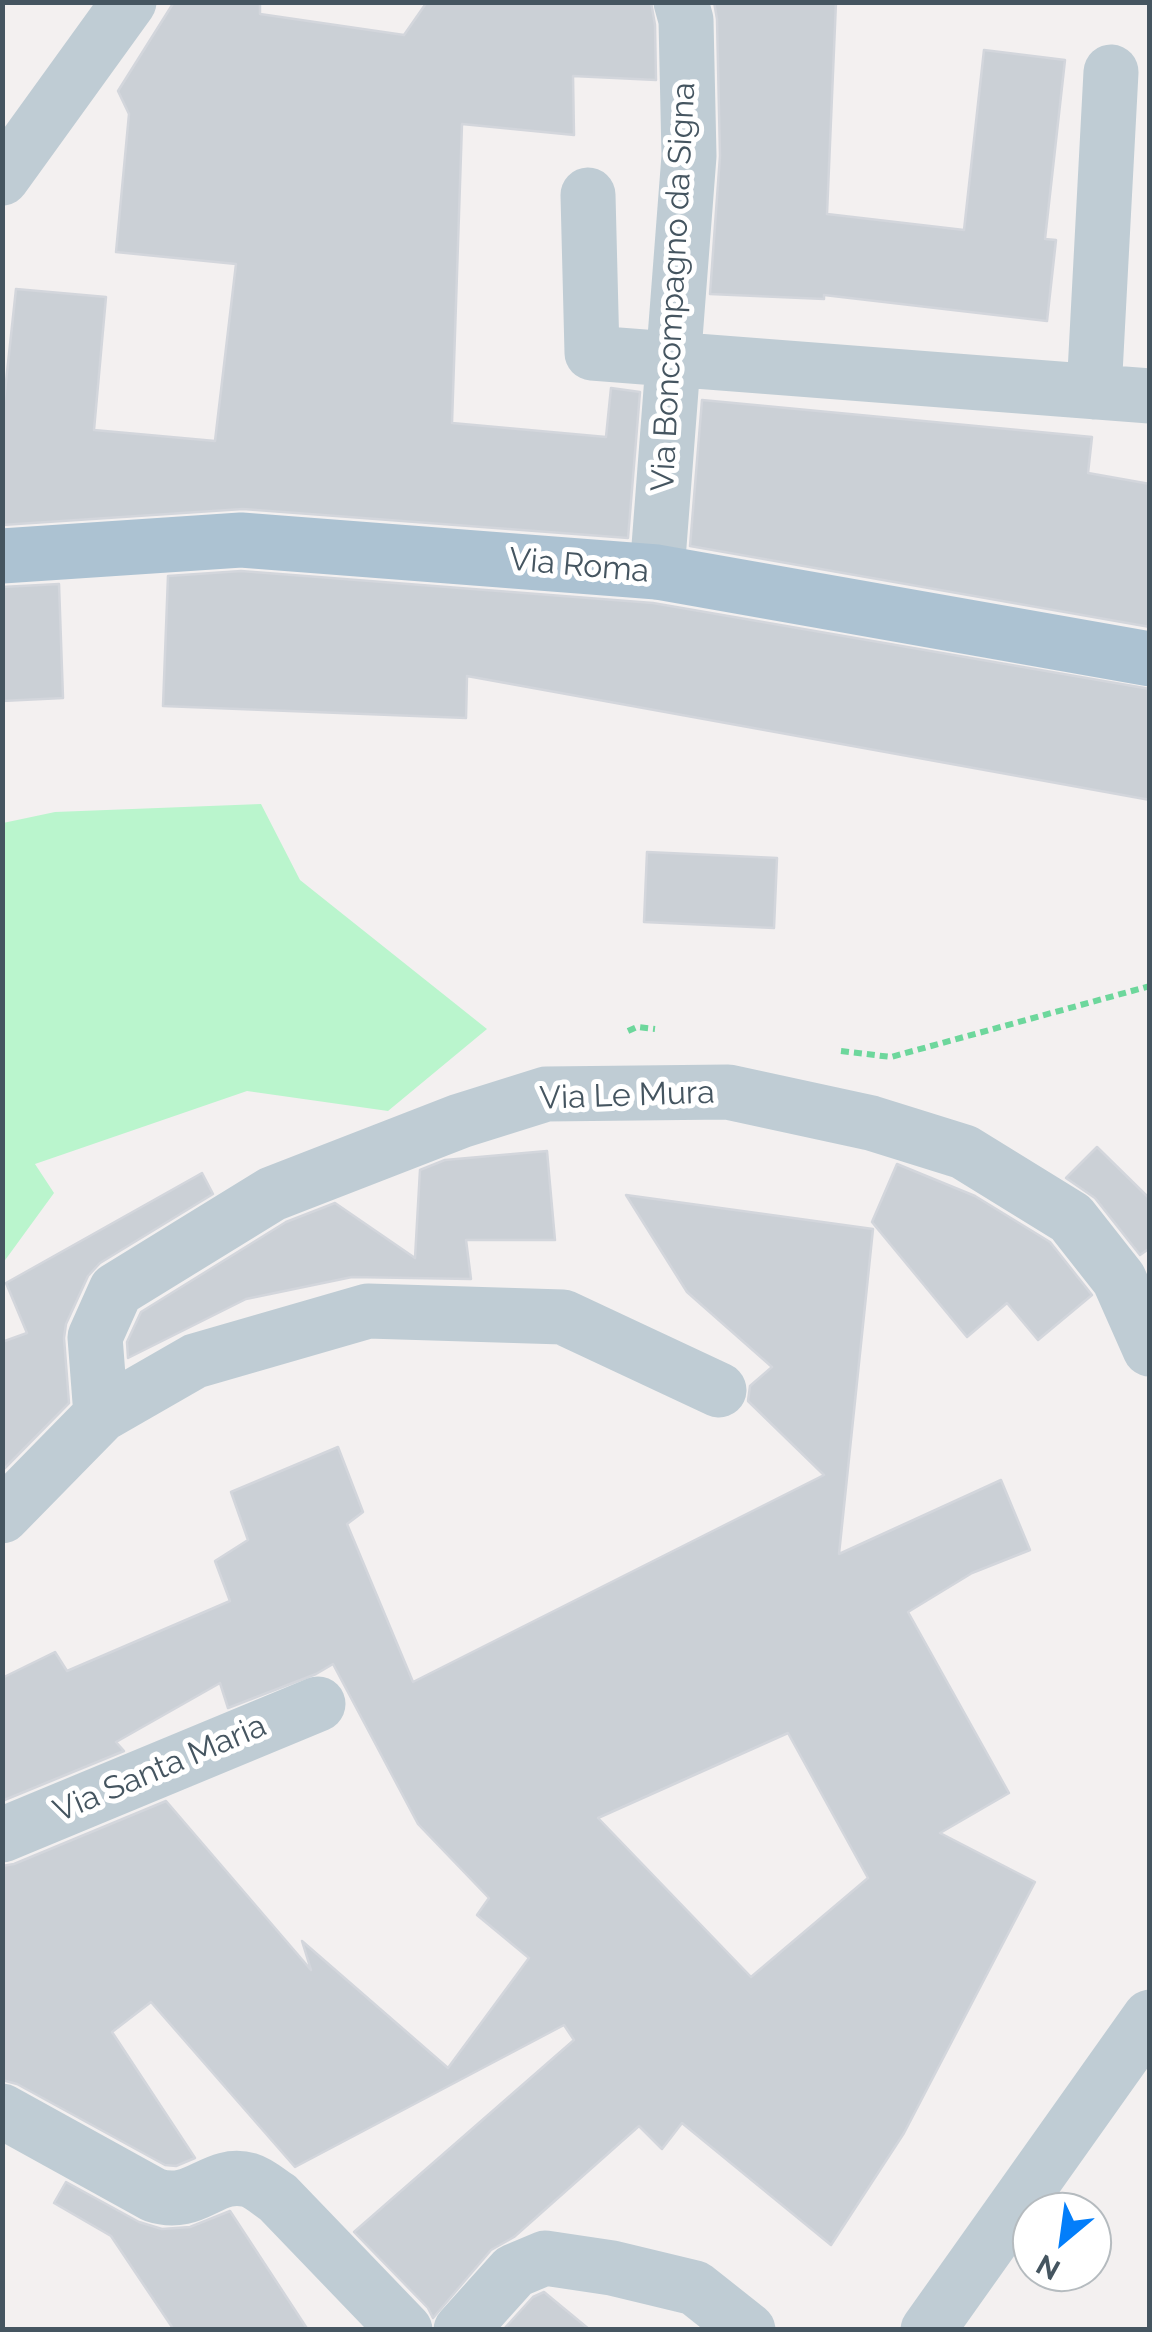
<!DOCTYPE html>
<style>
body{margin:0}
#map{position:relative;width:1152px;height:2332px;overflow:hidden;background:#f3f0f0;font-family:Raleway,sans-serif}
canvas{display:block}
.frame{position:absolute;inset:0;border:5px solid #455560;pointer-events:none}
.north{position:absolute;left:1012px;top:2192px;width:100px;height:100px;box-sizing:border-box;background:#fff;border:2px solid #b5bbbf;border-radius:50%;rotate:209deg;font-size:28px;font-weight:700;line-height:40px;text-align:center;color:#455560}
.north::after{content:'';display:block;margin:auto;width:35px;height:45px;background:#037efa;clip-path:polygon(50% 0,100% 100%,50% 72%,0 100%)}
</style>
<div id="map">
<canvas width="1152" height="2332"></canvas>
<div class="frame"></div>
<div class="north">N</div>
</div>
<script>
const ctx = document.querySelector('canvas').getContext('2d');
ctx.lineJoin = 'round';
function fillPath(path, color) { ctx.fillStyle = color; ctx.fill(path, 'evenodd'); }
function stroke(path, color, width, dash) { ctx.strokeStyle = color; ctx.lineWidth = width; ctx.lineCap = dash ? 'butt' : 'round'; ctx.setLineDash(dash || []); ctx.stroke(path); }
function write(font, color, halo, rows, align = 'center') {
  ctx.font = font + ' Raleway,sans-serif'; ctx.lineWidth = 10; ctx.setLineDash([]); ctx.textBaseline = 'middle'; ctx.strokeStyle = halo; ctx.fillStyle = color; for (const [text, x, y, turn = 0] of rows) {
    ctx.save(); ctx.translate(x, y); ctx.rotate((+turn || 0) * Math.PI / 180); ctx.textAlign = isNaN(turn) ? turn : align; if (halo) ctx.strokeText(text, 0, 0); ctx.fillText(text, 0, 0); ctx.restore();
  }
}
fillPath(new Path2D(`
 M261,804L300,880L487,1029L388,1111L247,1091L35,1164L54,1193L3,1263V823L55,812Z`), '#baf5cd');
const building = new Path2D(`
 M174,2H260V14L404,35L427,2H651L655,25L656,80L573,76L574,135L462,124L452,423L606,437L611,388L640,392L628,538L243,509L2,525V419L16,289L106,297L94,430L215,441L236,264L116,252L129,114L118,91Z
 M714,2H836L827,214L964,230L984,50L1065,60L1045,239L1056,240L1047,321L824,295V299L710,294L720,156L717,19Z
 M702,400L1092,437L1088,473L1150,484V627L690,546Z
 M241,571L653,603L1150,689V800L467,676L466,718L163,706L168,576Z
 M59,584L63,698L2,701V587Z
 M647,852L777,858L774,928L644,922Z
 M1097,1147L1150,1199V1248L1140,1255L1095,1198L1066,1178Z
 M547,1151L555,1240H466L471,1279L352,1277L246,1299L128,1358L127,1342L141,1312L286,1222L335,1203L415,1258L420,1170L445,1160Z
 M897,1164L975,1196L1050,1242L1092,1295L1038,1340L1007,1303L967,1337L872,1222Z
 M202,1173L213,1194L100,1263L88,1276L66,1324L64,1338L69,1403L2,1471V1342L27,1333L6,1283Z
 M626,1195L873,1229L839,1554L1001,1480L1030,1550L972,1573L908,1612L1009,1793L940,1833L1035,1882L904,2133L831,2245L682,2123L662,2149L639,2126L514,2237L491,2250L433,2318L428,2308L354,2232L574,2040L564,2025L295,2167L151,2002L112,2032L195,2158L176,2166L165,2165L17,2084L2,2080V1866L14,1864L166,1801L311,1970L302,1941L448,2068L529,1958L477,1915L489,1898L418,1824L333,1664L316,1674L228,1708L220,1683L116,1742L124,1751L2,1801V1678L55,1652L67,1671L230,1601L215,1561L248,1540L231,1492L338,1447L363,1512L347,1524L413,1682L824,1475L748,1401L750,1386L772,1367L687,1292ZM788,1733L868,1878L751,1977L598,1818Z
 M66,2182L139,2222L162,2229L190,2227L230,2211L308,2330H174L111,2236L54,2203Z
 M544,2292L590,2330H503L533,2297Z`);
fillPath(building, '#cbd0d6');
stroke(building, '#d3d6dc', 2.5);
stroke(new Path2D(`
 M628,1031L637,1027L655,1029
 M841,1051L891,1057L1150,986`), '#6dd79c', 6, [8, 5]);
stroke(new Path2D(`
 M2,178L129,2
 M588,195L592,353L1150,396
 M1094,392L1111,72
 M657,572L689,156L686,20L681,2
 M101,1415L95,1337L116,1290L272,1194L460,1121L546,1094L728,1092L871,1123L964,1152L1071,1218L1119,1279L1150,1349
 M2,1516L101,1415L195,1361L368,1311L563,1317L719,1390
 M2,1835L318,1704
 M2,2111L154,2195C196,2209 212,2170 249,2180C259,2183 269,2192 278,2198L405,2330
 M461,2330L514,2271L545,2258L612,2268L695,2288L748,2330
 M928,2330L1150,2017`), '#bfccd4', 55);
stroke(new Path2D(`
 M2,556L241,540L657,572L1150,659`), '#acc2d2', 55);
write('32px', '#455560', '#fff', [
 ["Via Boncompagno da Signa",674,287,-87],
 ["Via Roma",579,566,5],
 ["Via Le Mura",627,1096,-2],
 ["Via Santa Maria",160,1769,-23]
]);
</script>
